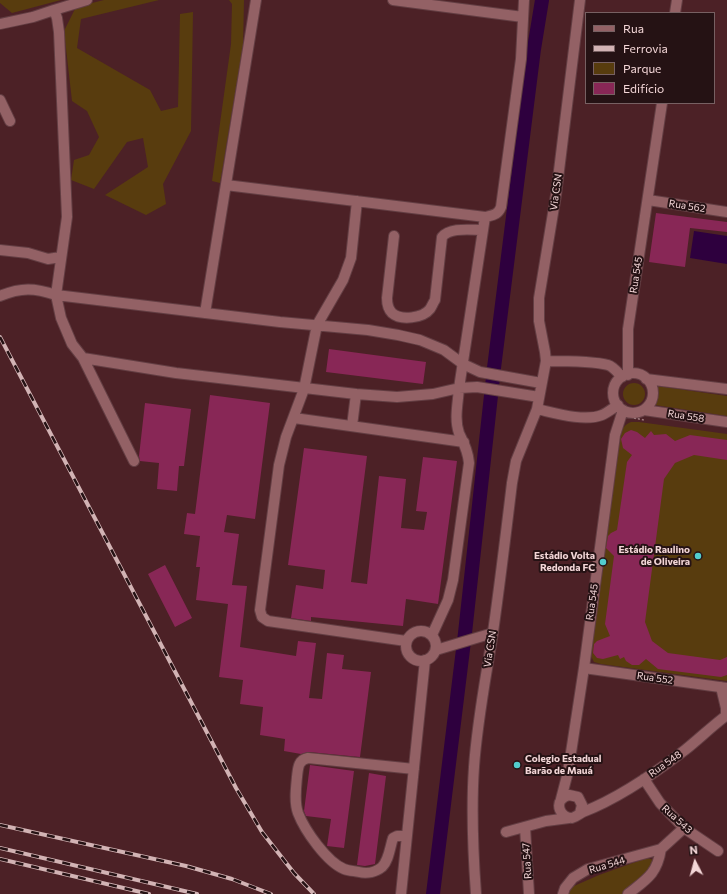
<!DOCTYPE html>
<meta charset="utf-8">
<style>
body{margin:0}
#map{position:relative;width:727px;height:894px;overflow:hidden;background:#4c2126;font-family:Commissioner,sans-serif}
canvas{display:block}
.legend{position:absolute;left:585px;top:12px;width:130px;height:92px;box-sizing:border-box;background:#251214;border:1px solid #776062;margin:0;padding:5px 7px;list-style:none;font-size:12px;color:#f3d6d7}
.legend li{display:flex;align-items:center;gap:8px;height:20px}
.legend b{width:20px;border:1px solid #776062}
.north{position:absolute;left:675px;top:842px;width:40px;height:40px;-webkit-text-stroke:3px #251214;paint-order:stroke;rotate:354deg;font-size:11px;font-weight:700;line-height:16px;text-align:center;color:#f3d6d7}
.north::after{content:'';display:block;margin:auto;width:14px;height:18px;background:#f3d6d7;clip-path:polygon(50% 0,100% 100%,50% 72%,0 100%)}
</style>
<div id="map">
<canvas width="727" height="894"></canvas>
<ul class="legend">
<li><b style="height:5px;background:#936165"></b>Rua</li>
<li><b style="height:5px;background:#d2b3b4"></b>Ferrovia</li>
<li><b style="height:11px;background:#583c0e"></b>Parque</li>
<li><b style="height:11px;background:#882756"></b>Edifício</li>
</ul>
<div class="north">N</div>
</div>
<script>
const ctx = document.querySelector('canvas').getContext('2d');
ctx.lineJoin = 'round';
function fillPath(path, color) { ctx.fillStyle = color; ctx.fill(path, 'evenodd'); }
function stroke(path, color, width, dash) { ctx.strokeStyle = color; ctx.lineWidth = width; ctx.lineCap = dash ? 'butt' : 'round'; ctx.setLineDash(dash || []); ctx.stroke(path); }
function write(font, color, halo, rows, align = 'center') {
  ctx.font = font + ' Commissioner,sans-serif'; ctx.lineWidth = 4; ctx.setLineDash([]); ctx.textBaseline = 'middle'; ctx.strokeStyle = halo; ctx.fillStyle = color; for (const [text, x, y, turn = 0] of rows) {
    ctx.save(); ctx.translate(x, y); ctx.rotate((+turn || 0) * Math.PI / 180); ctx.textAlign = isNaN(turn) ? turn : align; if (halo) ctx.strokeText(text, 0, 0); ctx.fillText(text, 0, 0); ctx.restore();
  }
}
fillPath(new Path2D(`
 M0,0H61L12,13L0,3Z
 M104,0H159L81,19L77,48L150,90L161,111L178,107L180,14L193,12L191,131L163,184L166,204L146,215L105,195L148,167L143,138L127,142L94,189L71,180L74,160L89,155L99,137L87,111L72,101L64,31L76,7Z
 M229,0H244L243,46L220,183L212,181L231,44L232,4Z
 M623 394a11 11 0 1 1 22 0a11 11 0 1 1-22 0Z
 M657,386L727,396V416L655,405L658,394Z
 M631,422H639L727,434V681L601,664L594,662L590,654L620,437C622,430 623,425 631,422Z
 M647,858L654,860L653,861L657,863L627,894H565V890L599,875Z`), '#583c0e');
fillPath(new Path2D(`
 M694,231L727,236V264L690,258Z`), '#2e003e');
stroke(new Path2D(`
 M433,894L465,633L494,368L534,49L542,0`), '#2e003e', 14);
fillPath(new Path2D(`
 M656,213L727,222V232L690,228L685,267L649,262Z
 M329,349L426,362L423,384L326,372Z
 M210,395L270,403L255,519L227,515L224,532L239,534L232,585L247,586L240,647L296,656L298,641L316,643L309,698L322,699L327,653L344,655L342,669L371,672L360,757L309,752L301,754L284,751L285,739L260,735L263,707L240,704L243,680L219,677L228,604L196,600L200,567H196L200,536L184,534L187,513L195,514Z
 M145,403L191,409L184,466H179L177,491L157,489L159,463L140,461L139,456Z
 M631,430L637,432L645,438L651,431L654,435L666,434L675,441L690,435L727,440V460L694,455L675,463L664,479L645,622L652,641L668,653L720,660L727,657V675L721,677L658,669L646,659L639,665H632L626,661L624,657L620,659L618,655L603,659L597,658L593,653L594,644L597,641L610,636L605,624L614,556L606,548L608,536L611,533L617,530L627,462L632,455L623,448L621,439L625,433Z
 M304,448L367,456L351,582L367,584L379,476L406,479L401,528L424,530L427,512L416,511L423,457L457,461L438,604L406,599L403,626L311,617V621L291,618L296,585L323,589L325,570L288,565Z
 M165,565L192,618L175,627L148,574Z
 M310,765L354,771L344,848L327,846L331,819L306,816L304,811Z
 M369,773L386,776L375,864L365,866L357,865Z`), '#882756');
const minor = new Path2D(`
 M393,0L523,17
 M54,10L87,0
 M675,13L677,0
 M0,24L33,17L54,10L57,18L59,32L67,217L56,295L61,318L72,344L83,358L134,461
 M0,100L10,121
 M226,185L485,217C493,215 498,215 501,207L521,59L524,0
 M648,200L727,212
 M357,201L351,258L343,280L317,325L304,389L286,437L279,465L260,610L262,617L268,621L406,641
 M394,236L387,298C387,303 388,309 392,313C401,321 423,318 430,309C432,306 433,303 435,300L442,237C450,227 470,230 483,230
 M0,250L28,253L48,259L61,257
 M0,296C21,287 35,288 56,295L280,322L368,330L398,335L420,340L444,350L463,364L480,372L541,383
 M205,313L256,0
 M83,358L176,373L356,394L397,397L433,394L459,388L477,387L539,397
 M546,361C561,361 594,361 608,365C614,367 618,373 622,377
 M613 393a20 20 0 1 1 40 0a20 20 0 1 1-40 0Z
 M628,375V329L662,103
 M646,379L727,389
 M537,409C555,413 584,422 602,415C607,413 613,408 618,405
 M644,410L727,422
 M294,418L464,442
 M352,426L356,394
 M406 646a15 15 0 1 1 30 0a15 15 0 1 1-30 0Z
 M432,635L448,600L453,580L469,463C468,451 464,444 459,433C454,419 458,403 459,388L485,217
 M436,650L493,633
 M584,668L727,688
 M721,687L726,708V716
 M644,779L660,803L684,828L718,851
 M561,799L568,772L584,668L615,435L623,410
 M580,813L582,805L578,797L569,795C562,797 557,802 560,810C562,815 567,818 572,818C576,817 579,814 583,812C617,799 655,773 685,750C699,739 712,726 727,715
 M525,827L529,894
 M506,832L546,821L569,818
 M407,836H397L393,838C390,847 389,860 382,867C376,872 367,874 359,872C355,871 349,871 344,869C327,862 305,831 298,813C294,802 296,788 297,777C298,768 298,760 308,758L414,769
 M401,894L425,660
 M476,894C473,852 471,810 474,767C477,722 486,677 493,632C500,583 506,533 512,483L516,461L537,409L546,361L545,352L539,321V298L556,195L580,0
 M563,894L565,888L573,878L588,869L661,849L684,828
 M628,894C647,879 657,874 661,849`);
stroke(minor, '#633e43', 12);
stroke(new Path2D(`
 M634,418L644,420`), '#9e7a7d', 1.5, [2, 2]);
stroke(minor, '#936165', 10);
const rail = new Path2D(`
 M0,337L236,788L262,832L294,873L314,894
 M0,825L186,866L232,879L271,894
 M0,848L197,894
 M0,859L149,894`);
stroke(rail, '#d2b3b4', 4);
stroke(rail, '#251214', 2.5, [8]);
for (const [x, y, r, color] of [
 [698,556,4,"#52cdcd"],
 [603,562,4,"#52cdcd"],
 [517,765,4,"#52cdcd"]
]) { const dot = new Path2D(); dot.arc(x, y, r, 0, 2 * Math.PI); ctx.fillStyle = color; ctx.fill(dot); stroke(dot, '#251214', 1.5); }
write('10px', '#f3d6d7', '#251214', [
 ["Via CSN",556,192,-82],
 ["Rua 562",687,206,9],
 ["Rua 545",636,275,-81],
 ["Rua 558",686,416,9],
 ["Rua 545",592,602,-82],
 ["Via CSN",490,649,-81],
 ["Rua 552",655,678,8],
 ["Rua 548",665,764,-35],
 ["Rua 543",677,819,42],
 ["Rua 547",527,861,-94],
 ["Rua 544",607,865,-17]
]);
write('bold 10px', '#f3d6d7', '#251214', [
 ["Estádio Raulino",690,550],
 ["de Oliveira",690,562],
 ["Estádio Volta",595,556],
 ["Redonda FC",595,568],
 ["Colegio Estadual",525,759,"left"],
 ["Barão de Mauá",525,771,"left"]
], 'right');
</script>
